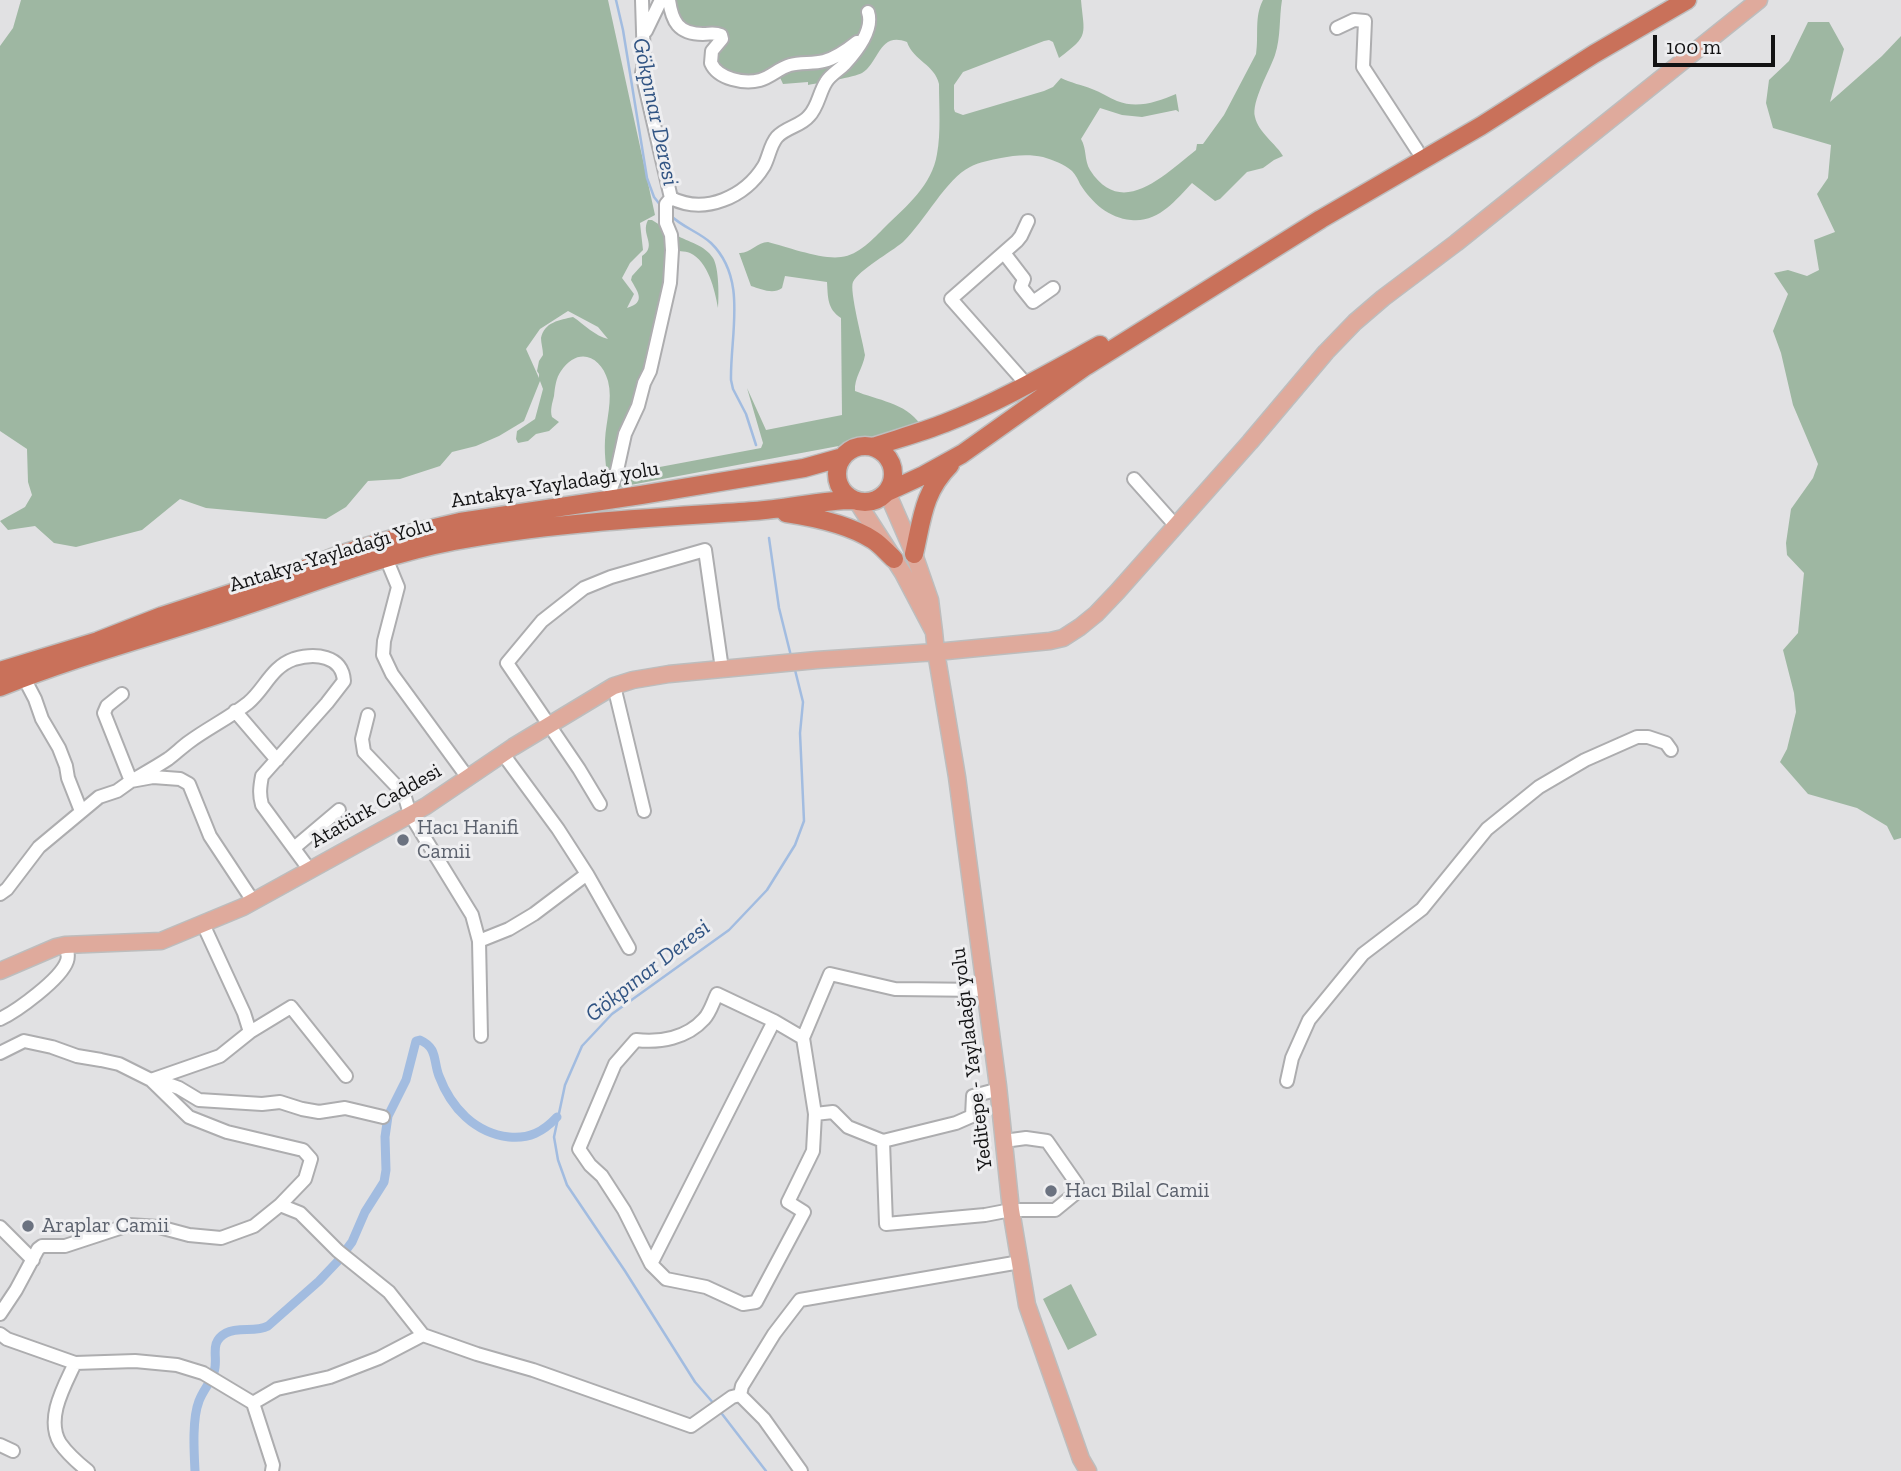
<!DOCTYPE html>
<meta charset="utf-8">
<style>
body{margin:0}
#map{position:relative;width:1901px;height:1471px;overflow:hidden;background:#e1e1e3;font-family:"Zilla Slab",serif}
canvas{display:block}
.scale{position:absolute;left:1653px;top:35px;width:122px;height:32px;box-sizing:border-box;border:4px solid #121213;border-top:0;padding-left:9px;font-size:21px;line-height:24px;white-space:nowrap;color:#121213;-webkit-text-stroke:5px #eeeef0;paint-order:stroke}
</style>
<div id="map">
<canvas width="1901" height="1471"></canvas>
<div class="scale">100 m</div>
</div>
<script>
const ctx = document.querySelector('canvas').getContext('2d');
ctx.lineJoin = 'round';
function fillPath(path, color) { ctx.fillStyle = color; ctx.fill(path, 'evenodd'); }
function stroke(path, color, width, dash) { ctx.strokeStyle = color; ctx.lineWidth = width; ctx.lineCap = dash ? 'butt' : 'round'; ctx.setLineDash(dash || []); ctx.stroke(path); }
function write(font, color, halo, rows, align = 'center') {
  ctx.font = font + ' "Zilla Slab",serif'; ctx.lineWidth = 6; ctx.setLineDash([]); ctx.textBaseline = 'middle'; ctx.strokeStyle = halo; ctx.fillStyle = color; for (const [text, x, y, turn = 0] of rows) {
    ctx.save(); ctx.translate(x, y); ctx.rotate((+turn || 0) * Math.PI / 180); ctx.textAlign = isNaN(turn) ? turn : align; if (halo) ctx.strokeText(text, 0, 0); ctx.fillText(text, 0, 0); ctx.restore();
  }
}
fillPath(new Path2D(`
 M21,0H608L655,215L640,223L643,250L630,263L622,278L634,294L627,308C647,302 637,291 631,280L632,276L642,265V256C658,245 640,235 648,220H652C660,225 667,230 676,235C688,242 705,245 713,258C719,268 719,296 718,308C715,290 708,261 690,253C685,251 677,251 672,250L670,283L617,475L761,448L763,443L747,388L766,430L842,415L841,318C827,309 828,297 827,282L785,276L782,288C773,295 761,289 751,286L739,253C750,254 757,242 768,242C787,247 823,260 841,257C859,255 873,239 885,227C907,206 932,185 937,154C941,133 939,106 939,84C935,65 913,60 907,42C879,31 879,63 862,73C855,77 819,83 808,85V82L783,84L777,71L758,80L712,67L722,39L682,29L669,0H1081C1084,35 1090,35 1059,58L1053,42L1049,40L1044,41L963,72L954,85V109L955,112L963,115L1044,91L1053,87L1061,78C1071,83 1082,85 1092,89C1101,92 1109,98 1117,101C1137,109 1157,102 1176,94L1179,112L1176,110L1142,117L1122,115L1100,108L1081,139C1087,149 1084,160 1090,170C1122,220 1165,174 1196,150L1197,144H1203L1224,115L1256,54C1259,35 1254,17 1263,0H1282C1279,18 1281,37 1275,55C1270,70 1251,102 1255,117C1258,132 1277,145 1283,156L1274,160L1263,168L1247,172L1220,199L1215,201L1192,183C1175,201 1158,223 1131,220C1109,218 1092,203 1080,184C1078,180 1076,175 1072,171C1064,164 1053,160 1043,157C1030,154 1014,155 1001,158C991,160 979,162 970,167C947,178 924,222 903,242C891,252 859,270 853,282C849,290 863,342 865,355C863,368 854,378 855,391C877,400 906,403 920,424L844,445L609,489C607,473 604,457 605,440C606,421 613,400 608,381C601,356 578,346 561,371C556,378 555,387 554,396C552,404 550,410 552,417L559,422L549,431L536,434L528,441L518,443L516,439L517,431L535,419L543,389L540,381L524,421L499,436L476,446L452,452L440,466L400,479L368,481L346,507L326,519L206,508L180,499L142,530L76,547L54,543L35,526L8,530L0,521L25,507L32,495L28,482L27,449L0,431V46L13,28ZM568,311L598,327L608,339C595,336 585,325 573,317C560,320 544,322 541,338C541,343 543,349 543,355L539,361L537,371L539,374V378L526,349L540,329Z
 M1808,22H1829L1844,49L1830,102L1882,56L1901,36V838L1894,840L1887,826L1857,808L1808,794L1780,762L1787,749L1796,712L1794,693L1783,650L1798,633L1804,573L1787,555L1786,543L1791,509L1813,478L1818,464L1793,405L1781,353L1773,331L1788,294L1774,273L1788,270L1807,276L1819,270L1814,240L1835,232L1817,194L1828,178L1831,145L1773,128L1766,103L1769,80L1789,61Z
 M1071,1284L1097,1335L1068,1350L1043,1299Z`), '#9eb7a2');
stroke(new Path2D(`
 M616,0L623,30L647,178L654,197L661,206
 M670,215C682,227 699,232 711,243C748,279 730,334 731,380L733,389L746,414L756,445
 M769,538L779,608L791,656
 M715,1405L695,1382L625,1271L567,1185L558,1160L554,1137L565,1085L582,1046L612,1014L729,930L767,890L795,845L804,821L800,733L803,702L795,670
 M719,1410L766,1471`), '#a2bce0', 2.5);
stroke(new Path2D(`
 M195,1471C194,1451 192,1419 199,1401C203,1390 211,1382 214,1372C219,1357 208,1343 226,1333C239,1326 255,1333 268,1326L319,1281L337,1262L352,1242L365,1212L384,1182L386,1170L385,1137L388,1116L406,1080L416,1041L420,1040C438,1048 433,1061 439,1076C451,1108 475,1133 509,1137C529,1139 543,1132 557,1117`), '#a2bce0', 9);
const minor = new Path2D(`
 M669,0C672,21 678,34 703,34C710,34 714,32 721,35L722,39L712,51L711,63C718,79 744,84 760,80C771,77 779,68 790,65C801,62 813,64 824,61C836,58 847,50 857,42
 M1337,28L1354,20L1365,21L1363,67L1417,150
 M646,31L661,0
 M671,198C705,215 745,197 764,166C769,157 770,145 777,137C786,127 801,126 809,116C818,107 819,93 826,82C830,75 839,70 845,64C857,51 874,30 868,12
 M1004,253L1024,279L1021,287L1033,302L1053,288
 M1027,385L951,299L1017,241L1021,236L1028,221
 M1134,479L1175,525
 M607,500L616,475L625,434L638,406L644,383L650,371L670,283L672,250L671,235L666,223V204L671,198L642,73L644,63L642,0
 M386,558L398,587L384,641L383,655L392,674L468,778
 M24,678L35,699L42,719L59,748L66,766L68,778L81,811
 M614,686L644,811
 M122,694L107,706L104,713L131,781C143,774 156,767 168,759C175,754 182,747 189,742C208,728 229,718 248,703C265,689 271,667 294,659C315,653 342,655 344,681L327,703L262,776C260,787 259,794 262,805L309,869
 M235,711L277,760
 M368,715L362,739L364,752L404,794L410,814L472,915L479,941L481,1036
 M503,754L558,829L587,874L629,948
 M600,804L579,769L507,663L542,621L584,588L611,577L705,550L722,669
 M294,848L339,810
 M0,894L7,889L39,847L99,797L117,791L131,781L153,777L180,779L189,784L210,836L253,901
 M203,924L244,1013L250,1032
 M479,941L509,929L534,914L587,874
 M0,1019C17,1011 61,979 67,961C69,955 67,950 65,945
 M803,1038L830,974L895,989L986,990
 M0,1053L24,1041L52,1047L77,1056L101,1060L119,1064L151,1080L189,1117L227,1132L303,1150L311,1159L305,1179L280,1205
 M154,1079L179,1088L199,1100L262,1104L280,1102L302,1109L319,1112L345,1108L383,1117
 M151,1080L220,1056L250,1032L291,1007L346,1076
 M1287,1081L1292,1058L1309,1020L1363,954L1422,909L1487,829L1539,787L1585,760L1637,737H1648L1666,743L1671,750
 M815,1114L803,1038L774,1021L717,994C713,1002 710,1013 704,1019C687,1038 660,1043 636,1040L615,1064L579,1149L590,1165L602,1176L624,1210L651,1264L666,1279L706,1287L743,1304L756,1302L804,1212L788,1202L813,1151L815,1114L833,1112L848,1127L883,1141L886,1224L985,1215L1011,1210H1055L1077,1192V1184L1047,1141L1026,1138L1004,1141
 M883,1141L956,1123L972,1116L973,1096L992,1091L998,1086
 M0,1227L33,1260
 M651,1264L774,1021
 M0,1314L16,1290L38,1249L42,1246H65L129,1225L159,1227L189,1235L221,1238L254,1226L280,1205L300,1213L338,1251L389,1292L423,1335L477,1354L533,1370L691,1426L732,1397L740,1395L764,1419L801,1471
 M0,1334L7,1339L75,1363L135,1361L177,1365L203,1373L253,1403
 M75,1363C65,1385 45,1418 60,1443C67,1453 78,1463 88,1471
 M740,1395L742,1386L774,1334L800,1300L1020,1262
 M0,1445L13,1451
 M272,1471L273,1465L253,1403L277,1389L330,1377L379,1358L423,1335`);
const major = new Path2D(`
 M856,500L903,573L934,632L930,600L914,554L887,492
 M934,632L936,652L957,777L998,1086L1011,1210L1027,1305L1081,1459L1088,1471
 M0,971L56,947L65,945L161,941L243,907L426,806L513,747L614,686L633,680L669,674L817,660L936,652L1050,641L1063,638L1080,627L1096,614L1117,592L1250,442L1326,352L1355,322L1383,298L1456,243L1759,0`);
const highway = new Path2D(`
 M837 474a28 28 0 1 1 56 0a28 28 0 1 1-56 0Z
 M873,447C897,439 922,432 945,423C999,402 1049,373 1100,345
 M887,492L924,475L962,454L1086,366L1321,219L1481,126L1594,54L1687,0
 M786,513C813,517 850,525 873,540C881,545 887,553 894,559
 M914,554C922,520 923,492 950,465
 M0,671L98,641L162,616L299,571L342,554L409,534L460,522L641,495L804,468L843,457
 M0,687C79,655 161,634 241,607C311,584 381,555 454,541C553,522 653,518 754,511C788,509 820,500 854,500`);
stroke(minor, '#adadaf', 16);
stroke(major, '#bdbdbd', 19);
stroke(highway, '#bdbdbd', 21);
stroke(minor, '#fff', 12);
stroke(major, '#dfaa9c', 16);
stroke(highway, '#c9715a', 18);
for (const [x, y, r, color] of [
 [403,840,7,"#6b7280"],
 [1051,1191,7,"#6b7280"],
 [28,1226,7,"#6b7280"]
]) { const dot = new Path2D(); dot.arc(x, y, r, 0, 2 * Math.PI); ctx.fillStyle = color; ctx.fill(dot); stroke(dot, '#eeeef0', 2.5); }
write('21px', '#121213', '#eeeef0', [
 ["Antakya-Yayladağı yolu",555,485,-9],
 ["Antakya-Yayladağı Yolu",331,555,-17],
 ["Atatürk Caddesi",376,806,-30],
 ["Yeditepe - Yayladağı yolu",972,1059,-97]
]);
write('21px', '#5b616d', '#eeeef0', [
 ["Hacı Hanifi",417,828],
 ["Camii",417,852],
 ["Hacı Bilal Camii",1065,1191],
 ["Araplar Camii",42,1226]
], 'left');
write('italic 23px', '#315483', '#eeeef0', [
 ["Gökpınar Deresi",655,112,78],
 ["Gökpınar Deresi",648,971,-38]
]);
</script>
